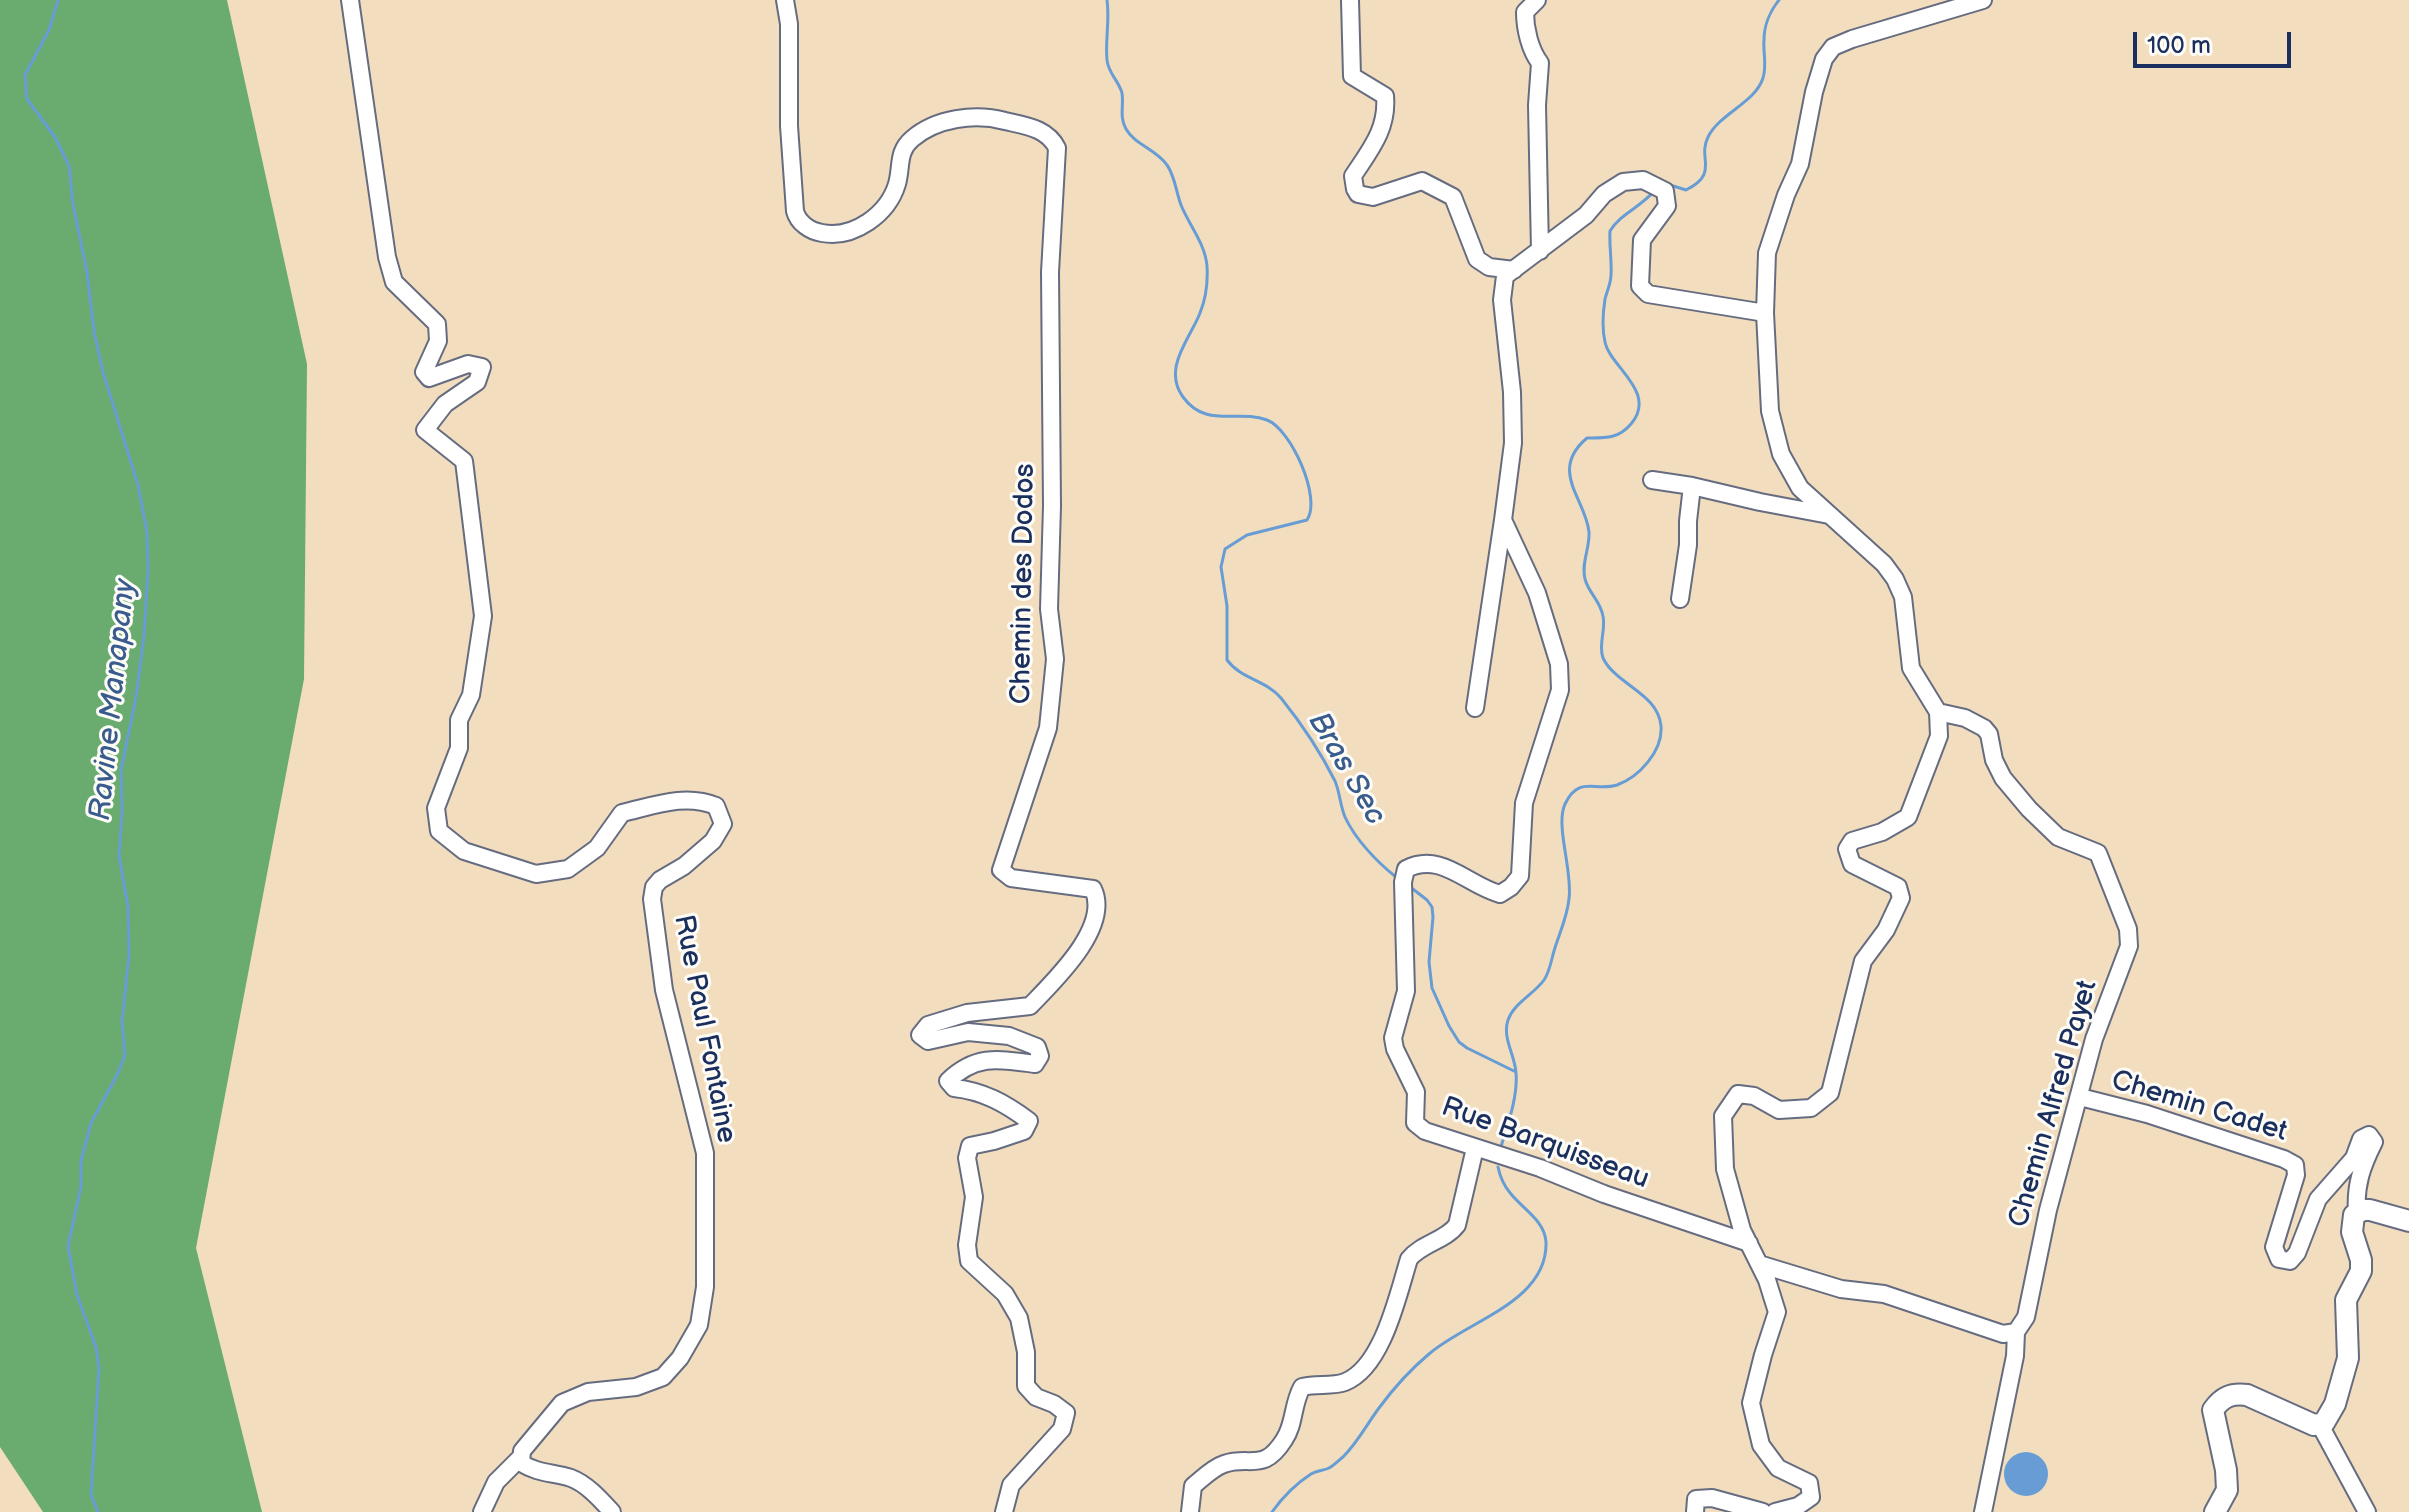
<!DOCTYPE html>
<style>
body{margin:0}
#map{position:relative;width:2409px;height:1512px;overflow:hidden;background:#f2debf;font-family:"Balsamiq Sans",sans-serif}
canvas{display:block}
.scale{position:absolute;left:2133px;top:32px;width:158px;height:36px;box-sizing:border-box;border:4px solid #1b2f5e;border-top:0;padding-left:10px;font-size:24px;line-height:28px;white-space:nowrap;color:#1b2f5e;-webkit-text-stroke:6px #fdfcf7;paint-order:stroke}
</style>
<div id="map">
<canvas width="2409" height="1512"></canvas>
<div class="scale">100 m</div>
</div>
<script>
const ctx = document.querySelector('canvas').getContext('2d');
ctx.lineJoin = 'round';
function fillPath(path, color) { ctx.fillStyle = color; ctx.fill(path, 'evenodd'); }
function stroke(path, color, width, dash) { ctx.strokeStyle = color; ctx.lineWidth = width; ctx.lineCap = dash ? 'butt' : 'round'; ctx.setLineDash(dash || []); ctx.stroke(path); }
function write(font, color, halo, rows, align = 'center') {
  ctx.font = font + ' "Balsamiq Sans",sans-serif'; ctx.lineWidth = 6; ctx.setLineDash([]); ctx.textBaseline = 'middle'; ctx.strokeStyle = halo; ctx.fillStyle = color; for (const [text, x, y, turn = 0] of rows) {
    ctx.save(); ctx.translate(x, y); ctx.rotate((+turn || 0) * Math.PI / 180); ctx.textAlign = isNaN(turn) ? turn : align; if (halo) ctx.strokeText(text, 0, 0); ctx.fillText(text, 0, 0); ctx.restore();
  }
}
fillPath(new Path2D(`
 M0,0H227L307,364L304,679L196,1248L262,1512H43L0,1447Z`), '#6aac70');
fillPath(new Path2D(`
 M2004 1474a22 22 0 1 1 44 0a22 22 0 1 1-44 0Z`), '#679dd4');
stroke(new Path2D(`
 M58,0L49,30L25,75L27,99L55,137L69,166L73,204L87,272L94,331L103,372L138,485L147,532L148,571L144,636L136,697L121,771L122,812L119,856L128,906L129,955L122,1022L125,1055L117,1075L91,1123L81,1161V1187L68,1246L77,1295L96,1347L99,1368L91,1495L98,1512
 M1107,0C1110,20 1105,40 1107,60C1108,73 1119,81 1122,93C1124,105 1119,117 1126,129C1135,145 1156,149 1167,165C1175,176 1176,192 1181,205C1189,225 1205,243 1207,266C1208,282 1206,298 1200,313C1190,339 1162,368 1183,397C1206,429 1238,409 1267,420C1291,429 1322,498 1307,520L1247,535L1225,549L1221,567L1227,606V660C1241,679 1266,680 1281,698C1301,723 1321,753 1335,781C1340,793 1340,805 1345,817C1355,839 1377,862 1396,877
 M1667,184L1686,190C1720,173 1697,159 1708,137C1720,113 1755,103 1763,78C1767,65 1763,53 1764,40C1764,26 1770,11 1779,0
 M1409,886L1427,900L1432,907L1433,917L1429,962L1432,988L1449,1026L1459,1042L1467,1048L1516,1072
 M1500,1150C1507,1126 1518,1098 1516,1073C1515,1055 1502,1038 1508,1020C1514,1003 1534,994 1544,980C1550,971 1551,961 1554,951C1559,934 1567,918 1569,899C1573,871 1555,826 1565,804C1579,775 1595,792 1617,785C1639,777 1663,751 1661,726C1658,693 1616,685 1603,658C1598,645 1606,630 1603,616C1600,600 1589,594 1585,579C1581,563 1590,548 1589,532C1586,499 1548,471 1587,438C1606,438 1618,439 1631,424C1658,392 1610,367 1605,342C1602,329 1603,312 1605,299C1607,291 1611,283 1611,275C1612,260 1609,246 1610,231C1620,214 1641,207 1654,191
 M1272,1512C1282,1498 1297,1483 1311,1474C1317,1470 1323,1471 1329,1468C1333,1466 1339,1460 1343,1457C1358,1442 1367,1424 1379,1408C1393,1389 1411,1369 1429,1354C1467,1321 1548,1302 1546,1242C1545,1221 1523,1209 1511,1194C1504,1186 1500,1177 1498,1167`), '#679dd4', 3);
const minor = new Path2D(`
 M350,0L387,257L394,282L437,324L438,341L424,372L429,378L468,364L482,367L477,382L445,404L425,430L464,461L483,616L471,695L459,720V748L436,808L439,831L464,851L536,874L568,869L597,848L622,813C653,806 685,793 716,806L723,824L713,841L684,866L660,880L654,887L652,899L664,990L705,1153V1287L699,1325L680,1358L663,1377L636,1387L588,1392L562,1403L522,1451L521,1463C539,1474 552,1472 571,1478C587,1484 601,1500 612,1512
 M785,0L789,24V126L795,211C798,223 810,231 822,233C854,239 888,214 897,184C902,166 897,152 912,139C936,118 975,113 1005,121C1026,126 1047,128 1057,148L1050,272L1052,506L1049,609L1055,659L1048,728L1001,870L1011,878L1093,889C1111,927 1055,980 1030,1006L967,1013L928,1025L920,1035L928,1041L968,1032L1009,1036L1037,1047L1040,1056L1035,1064C999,1059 976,1054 948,1081L954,1088C983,1091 1005,1103 1029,1121L1024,1131L994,1141L970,1146L967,1158L974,1197L967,1245L969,1261L1005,1294L1019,1318L1026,1352V1386L1036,1397L1054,1404L1066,1413L1062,1429L1011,1485L1004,1512
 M1350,0L1352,76L1385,96C1388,129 1370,150 1353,176L1355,189L1358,194L1373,197L1422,181L1453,197L1477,259L1489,267L1514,270
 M1537,0L1525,12C1525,29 1530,50 1540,63L1537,105L1540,251
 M1652,480L1692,486L1760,502L1829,515
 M1680,599L1688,545V521L1692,486
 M1475,708L1503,520
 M2080,1097L2147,1114L2284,1159L2295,1165L2296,1175L2274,1247L2279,1259L2290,1261L2297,1253L2318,1199L2354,1158L2361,1139L2369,1135L2374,1142C2362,1166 2355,1185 2357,1212
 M1749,1243L1604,1194L1540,1168L1425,1131L1415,1123L1416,1092L1395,1049L1393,1038L1406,991L1403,882L1406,869C1441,851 1467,885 1500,894L1511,887L1520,876L1524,803L1560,690L1559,664L1537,593L1503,520L1513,443L1512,392L1502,300L1505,276L1586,215L1604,194L1623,182L1643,180L1665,191L1667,206L1642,240L1640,286L1648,294L1765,313
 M1759,1264L1841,1289L1884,1294L2003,1334L2016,1332L2026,1317L2048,1210L2094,1039L2129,946L2128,929L2098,853L2058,837L2029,809L2003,778L1994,760L1989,734L1984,728L1965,718L1938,712
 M2320,1425L2367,1512
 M482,1512L496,1482L521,1457
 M1190,1512L1193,1486C1202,1479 1212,1468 1224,1464C1251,1455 1263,1473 1284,1440C1295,1424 1292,1405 1302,1387C1316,1383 1332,1387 1345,1382C1383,1367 1398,1294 1409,1259C1422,1243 1445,1241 1457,1225L1475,1148
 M1695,1512L1696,1499L1712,1498L1763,1512
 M1775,1512L1798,1506L1811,1497L1809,1483L1778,1468L1761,1445L1751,1403L1763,1355L1777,1312L1767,1280L1742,1230L1725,1169L1723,1116L1738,1094L1754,1096L1779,1110L1811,1108L1830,1093L1863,961L1886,930L1901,898L1898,887L1852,864L1847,849L1852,841L1882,832L1908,817L1939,736L1938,712L1911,668L1903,597L1895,579L1884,564L1800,488L1781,454L1770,411L1765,313L1767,253L1786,195L1800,164L1814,92L1824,59L1833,47L1852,39L1983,0
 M1983,1512L2015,1356L2016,1332`);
const major = new Path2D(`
 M2215,1512L2227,1490L2226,1470L2213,1410C2222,1397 2231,1393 2247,1395L2314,1425L2324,1423L2335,1404L2348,1358L2346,1300L2361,1271V1260L2352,1232L2354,1215L2363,1210H2370L2409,1221`);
stroke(minor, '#666c80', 20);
stroke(major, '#666c80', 24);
stroke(minor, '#fff', 16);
stroke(major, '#fff', 20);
write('28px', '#1b2f5e', '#fdfcf7', [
 ["Chemin des Dodos",1024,584,-89],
 ["Rue Paul Fontaine",704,1029,79],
 ["Chemin Alfred Payet",2054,1104,-74],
 ["Chemin Cadet",2199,1107,17],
 ["Rue Barquisseau",1545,1144,20]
]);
write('italic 30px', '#395b8d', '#fdfcf7', [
 ["Ravine Manapany",114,700,-84],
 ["Bras Sec",1346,769,60]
]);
</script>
